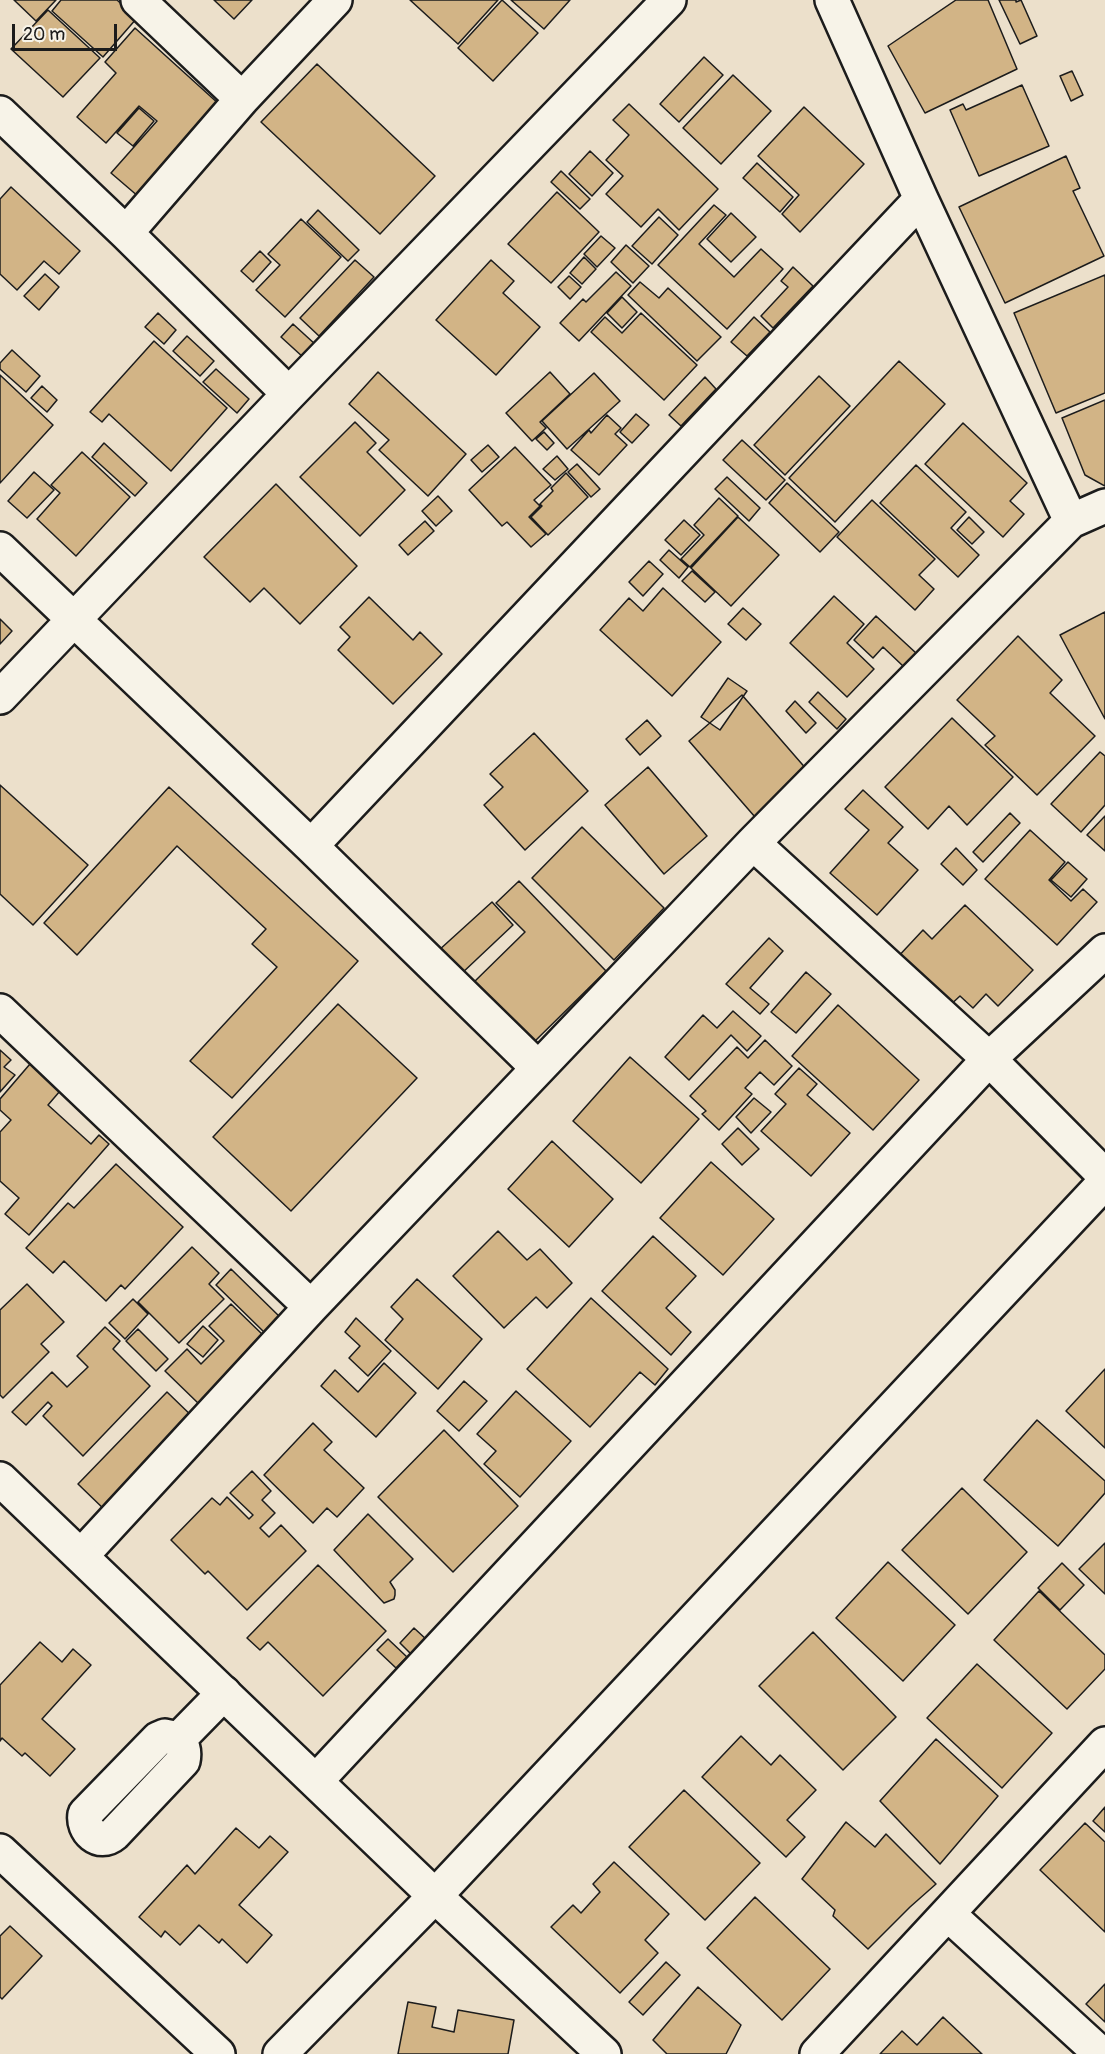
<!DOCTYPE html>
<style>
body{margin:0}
#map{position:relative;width:1105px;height:2054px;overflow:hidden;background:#ece0cb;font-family:Pangolin,sans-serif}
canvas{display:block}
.scale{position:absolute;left:12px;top:24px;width:105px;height:27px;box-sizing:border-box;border:3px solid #1c1c1c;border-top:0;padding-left:8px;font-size:18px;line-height:21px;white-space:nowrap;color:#1c1c1c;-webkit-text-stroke:4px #f7f3e8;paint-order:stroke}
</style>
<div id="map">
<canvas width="1105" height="2054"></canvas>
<div class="scale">20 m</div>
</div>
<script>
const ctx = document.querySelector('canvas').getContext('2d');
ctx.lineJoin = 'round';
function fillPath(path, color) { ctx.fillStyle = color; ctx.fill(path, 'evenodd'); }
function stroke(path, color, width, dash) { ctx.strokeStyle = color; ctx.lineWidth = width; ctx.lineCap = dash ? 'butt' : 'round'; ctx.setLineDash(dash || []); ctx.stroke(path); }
const building = new Path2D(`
 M14,0H56L36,21Z
 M61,0H117L137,18L103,57L52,11Z
 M214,0H252L234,19Z
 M410,0H498L458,44Z
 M502,0L538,33L493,81L458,48Z
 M511,0H570L544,29Z
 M956,0H988L1017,69L925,113L888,46Z
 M999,0H1016V2L1021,0L1037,36L1020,44Z
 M48,10L100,58L63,97L11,49Z
 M135,28L220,105L139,197L111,173L157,121L139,106L106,143L77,117L116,73L105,62Z
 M704,57L723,75L679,122L660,104Z
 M317,64L435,176L380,234L261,122Z
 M1072,71L1083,95L1071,101L1060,76Z
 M733,75L771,111L721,164L683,128Z
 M1022,85L1049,146L979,176L950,110L963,104L966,110Z
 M629,104L718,189L679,230L658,209L641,227L606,194L623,176L606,160L629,135L613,120Z
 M804,107L864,164L800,232L782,214L799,195L758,156Z
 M139,108L154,121L133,146L117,133Z
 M590,151L613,173L592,196L569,174Z
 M1066,156L1080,188L1073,191L1104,256L1005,303L959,207Z
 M757,163L793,197L780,212L743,178Z
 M561,171L590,199L580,209L551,182Z
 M11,187L80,251L59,274L44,261L17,290L0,274V199Z
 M557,192L599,232L551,283L508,244Z
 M714,205L726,215L699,244L734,277L761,249L783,269L727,329L658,265Z
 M318,210L359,250L348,261L307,222Z
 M731,213L756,237L731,262L707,239Z
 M659,217L678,235L652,264L632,246Z
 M301,219L341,257L285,317L256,290L280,265L268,254Z
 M601,236L615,248L597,267L584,254Z
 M626,245L649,266L633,283L611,262Z
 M260,251L271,262L253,282L241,271Z
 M584,257L596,269L582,284L570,273Z
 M355,260L374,277L319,336L300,318Z
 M491,260L514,281L503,293L540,327L496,375L436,320Z
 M793,267L813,286L773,328L761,316L788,287L781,281Z
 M616,272L631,286L579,341L560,323L583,299L586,302Z
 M45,274L59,287L39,310L24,296Z
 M1105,275V393L1056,413L1014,313Z
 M569,276L581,287L570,299L558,287Z
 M640,282L659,298L668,288L721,337L697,361L628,295Z
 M622,297L637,312L622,328L607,313Z
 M158,313L176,330L164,344L145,327Z
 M641,313L697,365L664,400L591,332L605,317L622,333Z
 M754,317L770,332L747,356L731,342Z
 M293,324L316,345L304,358L281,337Z
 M187,336L214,361L200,376L173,351Z
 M154,341L227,408L171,471L109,414L102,422L90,412Z
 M12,350L40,376L26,392L0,369V363Z
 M899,361L945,404L835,522L789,478Z
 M216,369L249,399L237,413L203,382Z
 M378,372L466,454L428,496L379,450L389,440L349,404Z
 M550,372L570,394L540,422L546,428L532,441L506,413Z
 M594,373L620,401L567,449L542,421Z
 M0,375L53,425L0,483Z
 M819,376L850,406L785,475L754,445Z
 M705,377L716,389L681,426L669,415Z
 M42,386L57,400L47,412L31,398Z
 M1105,400V486L1085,475L1062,418Z
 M636,414L649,425L632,443L620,432Z
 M607,415L621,428L615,434L627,445L599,475L571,450L589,430L591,433Z
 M355,422L376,443L367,452L405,490L360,536L300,477Z
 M963,423L1027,483L1010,501L1024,514L1003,537L925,464Z
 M544,432L554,443L547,450L536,439Z
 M742,440L785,480L766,500L723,460Z
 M104,443L147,483L135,496L92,457Z
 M488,445L499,457L482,472L471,460Z
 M515,447L551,485L534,500L540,506L529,517L546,534L531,547L507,522L502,526L469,490Z
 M82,452L130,497L76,556L37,519L60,493L51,485Z
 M557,456L568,469L555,480L543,469Z
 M577,464L600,489L591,497L568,472Z
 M916,465L966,512L951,528L979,555L958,577L880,503Z
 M34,472L54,490L27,518L8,501Z
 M566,473L588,497L548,535L531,517L542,506L540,504L553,491L551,488Z
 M727,477L760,508L749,521L715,489Z
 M787,483L839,532L820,552L769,503Z
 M276,484L357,566L300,624L264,588L250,602L204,557Z
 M438,496L452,511L436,526L422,511Z
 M719,498L738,516L690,567L681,559L704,535L694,525Z
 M872,500L935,559L919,575L934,589L915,610L837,537Z
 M738,517L779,555L731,606L691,568Z
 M969,517L984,532L972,544L957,530Z
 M684,520L700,535L681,555L665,540Z
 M425,521L434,531L408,555L399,545Z
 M669,550L688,567L679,578L660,560Z
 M649,561L663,574L643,596L629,582Z
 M692,571L715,592L705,602L682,581Z
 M663,588L721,642L672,696L600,630L629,598L643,611Z
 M834,596L864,624L847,643L874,669L847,697L790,643Z
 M369,597L413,640L420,632L442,654L393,704L338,650L350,637L340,627Z
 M743,608L761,624L746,640L728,624Z
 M1105,612V719L1060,635Z
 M876,616L916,653L903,666L883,647L873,658L854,640Z
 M0,619L12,631L0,644Z
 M1018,636L1062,680L1050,693L1095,736L1037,795L985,745L995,736L957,700Z
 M728,678L747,691L720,730L701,717Z
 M818,692L846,719L837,729L809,702Z
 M742,695L808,771L755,817L689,741Z
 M795,701L816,723L806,733L786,711Z
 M952,718L1013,777L967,825L949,806L928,829L885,787Z
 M647,720L661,736L640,755L626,739Z
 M534,733L588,791L525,850L484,805L503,787L490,774Z
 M1100,752L1105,756V805L1081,832L1051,804Z
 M648,767L707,836L664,874L605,805Z
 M0,785L88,865L33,925L0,894Z
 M169,787L358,961L232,1098L190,1061L277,967L252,944L266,929L177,846L77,955L44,923Z
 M863,790L903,827L888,843L918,870L877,915L830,873L869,830L845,809Z
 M1010,813L1020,823L983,862L973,852Z
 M1105,816V851L1087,835Z
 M582,827L664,908L614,960L532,878Z
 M1030,830L1065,862L1049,880L1071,901L1083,889L1097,902L1057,945L985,879Z
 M956,848L977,870L963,885L941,864Z
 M1068,862L1087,879L1071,897L1051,880Z
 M519,881L606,971L531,1045L472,984L525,932L496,903Z
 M492,902L513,925L460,975L438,951Z
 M965,905L1033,970L998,1006L986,994L973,1008L960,996L946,1009L895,960L923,930L932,939Z
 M769,938L783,951L750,988L769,1004L760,1014L726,984Z
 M806,972L831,994L796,1033L771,1012Z
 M338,1004L417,1078L291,1211L213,1137Z
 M838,1005L919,1080L873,1130L792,1056Z
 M733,1011L761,1036L747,1051L731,1035L689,1080L665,1057L703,1015L717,1028Z
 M765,1040L792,1066L774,1085L760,1072L745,1088L752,1094L719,1130L702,1114L706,1111L690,1096L737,1047L748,1058Z
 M0,1050L11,1060L4,1067L15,1075L0,1092Z
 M630,1057L699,1119L641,1183L573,1121Z
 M30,1064L60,1091L48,1105L91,1144L99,1135L109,1144L29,1235L5,1214L19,1198L0,1181V1132L11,1120L0,1110V1099Z
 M799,1068L817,1084L807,1095L850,1133L811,1176L761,1131L786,1104L775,1094Z
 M754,1098L771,1112L751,1133L736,1117Z
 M738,1128L759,1149L742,1165L722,1144Z
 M552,1141L613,1199L569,1247L508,1189Z
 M711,1162L774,1219L723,1275L660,1218Z
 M116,1164L183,1227L125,1289L121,1285L106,1301L64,1261L53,1273L26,1248L68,1203L74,1208Z
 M498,1231L527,1260L540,1249L572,1283L547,1308L536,1297L504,1328L453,1276Z
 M653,1236L696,1276L666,1308L691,1332L671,1355L602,1291Z
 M192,1247L219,1273L209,1284L224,1299L179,1343L138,1302Z
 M231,1269L282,1319L266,1334L216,1285Z
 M417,1279L482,1339L438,1389L385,1340L403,1319L391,1307Z
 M27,1284L64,1322L41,1344L49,1352L3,1398L0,1395V1310Z
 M591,1298L668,1369L655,1385L640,1372L590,1427L527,1369Z
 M133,1299L148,1314L125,1339L109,1323Z
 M231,1304L264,1336L199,1404L165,1371L187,1349L201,1364L224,1341L209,1326Z
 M356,1318L391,1351L368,1376L349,1358L360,1346L345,1332Z
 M203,1326L218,1340L203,1357L187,1344Z
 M105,1327L120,1341L113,1349L150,1386L83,1456L43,1416L52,1406L48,1402L26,1425L12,1412L52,1372L67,1387L88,1367L77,1356Z
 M138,1329L168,1359L156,1371L126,1341Z
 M384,1363L416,1393L376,1437L321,1386L335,1370L358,1392Z
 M1105,1369V1448L1066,1411Z
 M464,1381L487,1401L459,1431L437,1411Z
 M516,1391L571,1441L520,1497L484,1464L496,1451L477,1434Z
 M167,1392L197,1421L108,1513L78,1484Z
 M1037,1420L1105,1481V1493L1058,1546L984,1480Z
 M313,1423L332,1442L324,1450L364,1488L337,1517L327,1508L313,1523L264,1475Z
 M444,1430L518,1506L453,1572L378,1497Z
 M252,1471L271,1491L262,1500L275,1513L260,1528L269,1537L281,1525L306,1551L247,1610L208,1571L205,1574L171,1540L212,1498L220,1505L227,1497L249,1519L253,1515L230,1493Z
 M962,1488L1027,1552L968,1614L902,1550Z
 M368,1514L413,1559L390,1582L395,1590V1595L394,1599L384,1603L334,1550Z
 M1105,1543V1594L1079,1569Z
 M888,1562L955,1625L903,1681L836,1618Z
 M1062,1563L1084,1585L1060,1610L1038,1588Z
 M318,1565L386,1631L323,1696L268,1642L260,1650L247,1638Z
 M1039,1591L1105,1655V1669L1067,1709L994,1640Z
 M414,1628L427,1640L412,1655L400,1643Z
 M813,1632L896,1717L843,1770L759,1686Z
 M388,1639L407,1657L396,1668L377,1650Z
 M40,1642L62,1662L73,1649L91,1665L42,1719L75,1749L50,1776L25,1753L22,1756L2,1738L0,1741V1685Z
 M977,1664L1052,1733L1002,1788L927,1718Z
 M741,1736L771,1765L780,1755L816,1790L787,1820L805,1837L786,1857L702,1777Z
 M936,1739L998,1796L940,1864L880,1801Z
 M684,1790L760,1863L705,1920L629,1847Z
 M1105,1807V1832L1093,1821Z
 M846,1822L875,1847L886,1834L936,1884L910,1907L868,1949L833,1916L835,1910L802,1879Z
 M1085,1823L1105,1842V1932L1040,1870Z
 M236,1828L259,1848L270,1836L288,1852L239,1905L272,1935L247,1963L222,1939L219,1943L199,1925L180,1945L165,1931L161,1937L139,1917L187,1865L195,1874Z
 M614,1862L669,1914L645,1940L658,1953L620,1993L551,1927L573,1905L581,1913L600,1892L593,1884Z
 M755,1897L830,1969L782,2020L707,1948Z
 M10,1926L42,1956L2,1999L0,1997V1936Z
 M666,1962L680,1975L643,2015L629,2002Z
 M1105,1984V2022L1086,2004Z
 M698,1987L741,2025L726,2054H667L653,2040Z
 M408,2002L436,2007L432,2027L454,2032L458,2010L514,2020L508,2054H398Z
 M943,2017L982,2054H880L902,2031L917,2045Z`);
fillPath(building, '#d2b486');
stroke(building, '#1c1c1c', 1.5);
const street = new Path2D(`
 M138,0L242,99
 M832,0L921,199L1071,521
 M0,113L126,233L289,394
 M126,233L242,99L335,0
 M0,549L311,846L538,1068
 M0,697L289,394L669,0
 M753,843L989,1059L1105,1176
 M311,846L921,199
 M0,1011L311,1307
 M81,1556L311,1307L753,843L1071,521L1105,506
 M165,1736C180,1738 186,1747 183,1761L114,1834C99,1847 82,1830 85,1814L158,1739Z
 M178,1740L224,1693
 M316,1781L989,1059L1105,951
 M0,1851L218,2054
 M948,1914L1101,2054
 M280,2054L435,1896L1105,1182
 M817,2054L1105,1744`);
const secondary = new Path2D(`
 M0,1479L435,1896L604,2054`);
stroke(street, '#1c1c1c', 38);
stroke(secondary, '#1c1c1c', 38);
stroke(street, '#f7f3e8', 33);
stroke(secondary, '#f7f3e8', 33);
</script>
